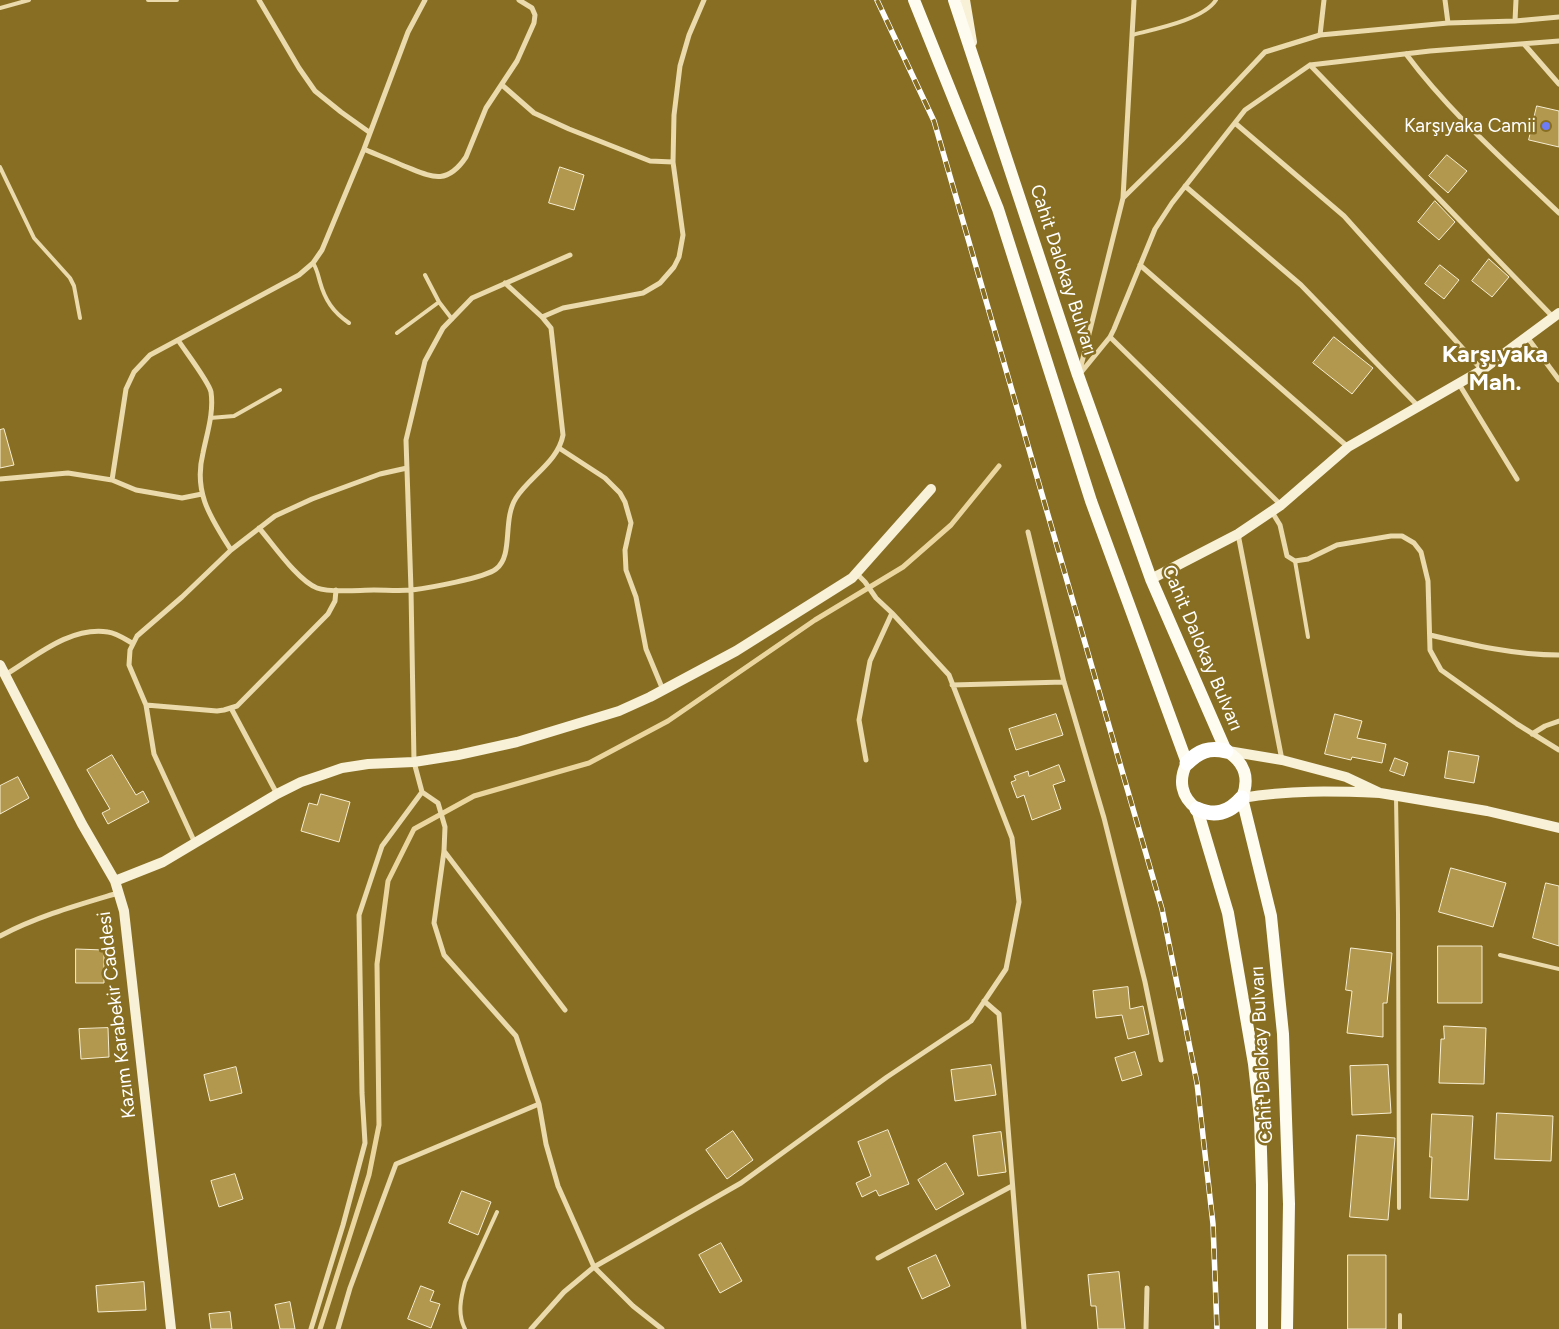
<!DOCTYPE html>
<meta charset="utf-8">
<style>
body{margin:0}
canvas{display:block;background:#876e22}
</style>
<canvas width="1559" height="1329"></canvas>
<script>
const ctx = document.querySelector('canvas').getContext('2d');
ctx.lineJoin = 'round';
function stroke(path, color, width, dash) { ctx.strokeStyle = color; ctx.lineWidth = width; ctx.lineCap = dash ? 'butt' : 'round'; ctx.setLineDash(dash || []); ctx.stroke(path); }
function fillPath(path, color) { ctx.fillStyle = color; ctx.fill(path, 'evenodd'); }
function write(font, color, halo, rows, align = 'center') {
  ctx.font = font + ' Figtree,sans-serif'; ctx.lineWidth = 5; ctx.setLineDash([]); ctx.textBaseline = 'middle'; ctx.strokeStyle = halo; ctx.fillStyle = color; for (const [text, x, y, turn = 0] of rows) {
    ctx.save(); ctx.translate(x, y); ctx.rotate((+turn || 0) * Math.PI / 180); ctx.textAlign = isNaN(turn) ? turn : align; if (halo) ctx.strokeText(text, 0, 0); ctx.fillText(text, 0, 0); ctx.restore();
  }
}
stroke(new Path2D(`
 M320,1329L369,1175L379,1125L377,964L388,881L414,829L474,796L589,763L668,721L815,620L903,567L951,525L999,466`), '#ebd6a0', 5);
const building = new Path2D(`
 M1537,106L1559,111V147L1529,140Z
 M1447,155L1467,171L1448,193L1429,176Z
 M560,167L584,175L574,210L549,203Z
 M1435,201L1455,222L1439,240L1418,222Z
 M1489,259L1509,277L1492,297L1472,281Z
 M1440,265L1459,280L1444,299L1425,284Z
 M1334,337L1373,368L1352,394L1313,363Z
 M4,429L14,465L0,468V430Z
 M1056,714L1063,735L1016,750L1009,729Z
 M1335,714L1362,721L1357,738L1386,744L1382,763L1352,757L1351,760L1325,754Z
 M1449,751L1479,756L1474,783L1445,778Z
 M112,755L136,795L143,791L149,802L108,824L102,813L110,809L87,770Z
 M1395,758L1408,763L1404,776L1390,771Z
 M1059,765L1065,781L1053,785L1061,809L1032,820L1024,795L1017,798L1011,782L1016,780L1014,776L1028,771L1029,776Z
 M18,777L29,798L0,814V786Z
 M321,794L350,802L339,842L301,831L309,803L317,805Z
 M1451,868L1506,883L1493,927L1439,912Z
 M1546,883L1559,886V946L1533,938Z
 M1438,946H1482V1003H1438Z
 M1351,948L1392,953L1387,1003H1383V1037L1347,1033L1352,991L1346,990Z
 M76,949L104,950V983H76Z
 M1128,987L1130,1009L1143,1006L1149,1034L1128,1039L1122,1015L1096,1018L1093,991Z
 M1444,1026L1486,1028L1484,1084L1439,1083L1441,1039H1444Z
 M108,1028L109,1057L81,1059L79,1029Z
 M1135,1052L1142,1075L1122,1081L1115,1058Z
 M991,1065L996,1095L955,1101L951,1070Z
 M1388,1065L1391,1113L1352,1115L1350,1066Z
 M236,1067L242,1093L210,1101L204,1075Z
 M1497,1113L1553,1116L1551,1161L1495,1159Z
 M1432,1114L1473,1116L1468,1200L1430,1198L1432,1157H1430Z
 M888,1130L909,1184L879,1196L876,1190L862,1197L856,1183L871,1176L858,1142Z
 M733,1131L753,1160L727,1179L706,1150Z
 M1001,1132L1006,1172L978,1176L973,1136Z
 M1357,1135L1395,1138L1388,1220L1350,1217Z
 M946,1163L964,1194L936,1210L918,1180Z
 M235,1174L243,1199L219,1207L211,1181Z
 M462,1191L491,1202L478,1235L449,1223Z
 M721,1243L742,1281L720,1293L699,1255Z
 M936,1255L950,1286L922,1299L908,1268Z
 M1348,1255H1386V1329H1348Z
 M1119,1272L1125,1329H1098L1096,1306H1091L1088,1275Z
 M144,1282L146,1310L98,1312L96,1286Z
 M421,1286L434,1291L430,1301L440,1304L431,1328L408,1319Z
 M290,1302L295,1329H280L275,1305Z
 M230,1312L232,1329H211L209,1314Z`);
fillPath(building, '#b2984e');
stroke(building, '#f7edd1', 1);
stroke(new Path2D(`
 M148,0H177
 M0,8L29,0
 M1132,35C1155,29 1203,20 1216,0
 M0,167L34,238L70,278L74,286L80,318
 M313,263C317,269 318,275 320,282C325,300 333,312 349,323
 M425,275L439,302L452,319
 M397,333L439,302
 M210,418L234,416L280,390
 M1295,561L1308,637
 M1396,798L1398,914L1399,1208
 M1500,955L1559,969
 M465,1329C457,1314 461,1297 465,1282L497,1212
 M1400,1329V1315`), '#eadaac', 4);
stroke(new Path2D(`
 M259,0L299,68L315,91L341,112L369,132
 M1445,0L1448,23
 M1515,21L1559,17
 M1320,35L1324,0
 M1524,44L1559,84
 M1406,54C1450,113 1506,162 1559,213
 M1310,65L1553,317
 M502,85L534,113L569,129L650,161L673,162
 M1235,123L1344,216L1482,370
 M364,149C377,155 391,160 404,166C430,176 446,187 466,157L486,108L517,61L534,23L535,15L532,8L519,0
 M1185,186L1301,285L1418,406
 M1123,198L1182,140L1265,52L1320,35L1448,23L1515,21L1516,0
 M570,255L472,298L443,328L425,361L406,440L411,590L414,762L422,792L438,803L445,827L444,851L434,923L444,955L516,1036L539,1104L546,1144L558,1186L594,1267L633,1306L662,1329
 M1140,265L1348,447
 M542,317L563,308L643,293L660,283L674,267L679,257L683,235L673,162L674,115L680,66L689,35L704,0
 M1110,337L1281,505
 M1527,337L1559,380
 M178,340C185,351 209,382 211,392C214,413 207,433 203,453C193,493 211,518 231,550
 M1080,370L1123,198L1134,0
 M1079,375L1110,337L1114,329L1155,229L1172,203L1245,110L1310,65L1430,51L1559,41
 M1459,384L1517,479
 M559,448L605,478L620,493L625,502L631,523L625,550L626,570L636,597L646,649L663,690
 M0,479L68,473L112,480L136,490L182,498L202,494
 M112,480L126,389L134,372L150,355L299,275L313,263L322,250L364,149L408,32L425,0
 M1272,512L1280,525L1287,556L1295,561L1308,559L1337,545L1391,536H1402L1414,543L1421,552L1428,581L1430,650L1441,670L1517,724L1559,750
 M259,528C273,544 298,581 317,588C329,593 359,590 374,590C386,590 399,591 412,590C428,588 485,578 496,569C514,555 502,520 516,498C530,476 558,462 563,435L551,328L542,317L505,283
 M1028,532L1064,682L1104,818L1145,982L1161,1060
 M1238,534L1282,760
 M1430,635C1472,645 1515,655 1559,655
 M5,675C35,657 70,626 108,632C116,633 125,639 132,643
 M952,685L1064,682
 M146,705L217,711L224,710L237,706L328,614L335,601L336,590
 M231,708L277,794
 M1532,734L1545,726L1559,721
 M866,760L859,720L870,661L892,613
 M195,843L154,754L146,705L129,665L130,650L137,636L182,597L231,550L275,516L312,499L380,474L407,468
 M444,851L565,1010
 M0,936C38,916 78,905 118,893
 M984,1001L999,1014L1024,1329
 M878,1258L1012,1186
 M311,1329L343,1225L365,1143L362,1093L359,915L382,846L422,792
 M338,1329L350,1288L396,1164L539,1104
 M531,1329L564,1292L594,1267L741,1183L887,1077L971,1021L1006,969L1019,902L1012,838L949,675L892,613L876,598L865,582L856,573
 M1146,1329L1147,1288`), '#eadaac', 5);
stroke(new Path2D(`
 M965,0L972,42
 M1151,579L1238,534L1281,505L1348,447L1482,370L1559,313
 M0,665L82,824L115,881L124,911L171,1329
 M1228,751L1282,760L1346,777L1380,793C1332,791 1289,790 1242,798
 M1380,793L1487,811L1559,828
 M115,881L163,862L277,794L301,782L322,775L342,768L368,764L414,762L458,755L517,742L619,711L650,697L736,651L852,578L931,489`), '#f8f0d7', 10);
stroke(new Path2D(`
 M914,0L998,209L1091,501L1187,763C1178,780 1181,797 1197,809L1228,913L1254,1064L1260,1118L1262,1185V1329
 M954,0L1078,375L1151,579L1226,751C1245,762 1250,778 1242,798L1271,916L1283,1034L1289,1204L1287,1329`), '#fefbf0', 12);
stroke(new Path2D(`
 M1187,763C1199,751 1209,747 1226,751
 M1197,809C1215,817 1229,813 1242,798`), '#fff', 15);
const rail = new Path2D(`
 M877,0L934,121L1162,909L1197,1083L1213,1224L1217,1329`);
stroke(rail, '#fff', 5.5);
stroke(rail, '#876e22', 4, [11]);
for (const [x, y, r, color] of [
 [1546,126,5,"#6e7cf6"]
]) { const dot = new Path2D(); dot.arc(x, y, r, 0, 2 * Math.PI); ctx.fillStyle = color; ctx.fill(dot); stroke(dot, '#876e22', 2); }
write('19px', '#fff', '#876e22', [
 ["Karşıyaka Camii",1536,126]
], 'right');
write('19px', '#fff', '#876e22', [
 ["Cahit Dalokay Bulvarı",1063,270,72],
 ["Cahit Dalokay Bulvarı",1202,648,67],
 ["Kazım Karabekir Caddesi",117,1015,-97],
 ["Cahit Dalokay Bulvarı",1262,1055,-93]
]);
write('bold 24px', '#fff', '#876e22', [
 ["Karşıyaka",1495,355],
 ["Mah.",1495,383]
]);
</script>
